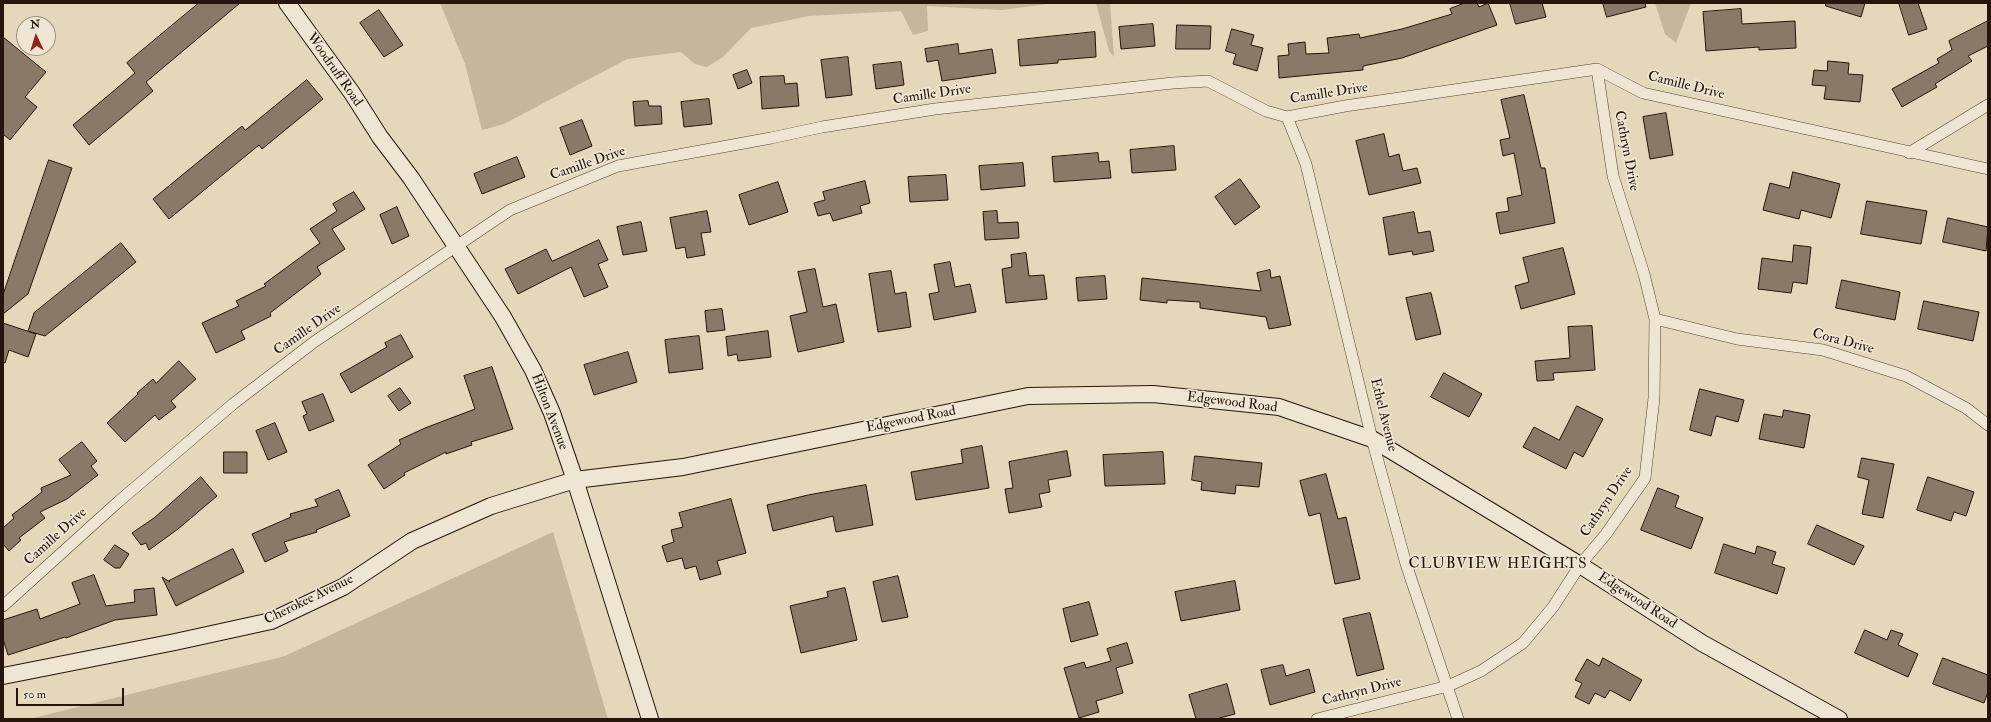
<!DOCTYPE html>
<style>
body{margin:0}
#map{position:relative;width:1991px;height:722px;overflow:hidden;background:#e5d7b9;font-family:"IM FELL Double Pica",serif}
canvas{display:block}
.frame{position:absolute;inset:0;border:4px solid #26140d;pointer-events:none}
.north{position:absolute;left:16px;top:16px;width:40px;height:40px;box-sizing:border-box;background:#eee5d2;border:1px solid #9e9183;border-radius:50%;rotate:356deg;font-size:11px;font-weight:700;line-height:16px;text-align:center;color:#26140d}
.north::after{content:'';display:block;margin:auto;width:14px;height:18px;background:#8f2418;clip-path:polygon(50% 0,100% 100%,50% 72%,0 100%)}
.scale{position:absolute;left:16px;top:688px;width:108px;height:18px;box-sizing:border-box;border:2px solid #26140d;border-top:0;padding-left:5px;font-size:12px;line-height:14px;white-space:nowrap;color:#26140d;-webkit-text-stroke:3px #eee5d2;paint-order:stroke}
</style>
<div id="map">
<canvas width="1991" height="722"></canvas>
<div class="frame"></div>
<div class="north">N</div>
<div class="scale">50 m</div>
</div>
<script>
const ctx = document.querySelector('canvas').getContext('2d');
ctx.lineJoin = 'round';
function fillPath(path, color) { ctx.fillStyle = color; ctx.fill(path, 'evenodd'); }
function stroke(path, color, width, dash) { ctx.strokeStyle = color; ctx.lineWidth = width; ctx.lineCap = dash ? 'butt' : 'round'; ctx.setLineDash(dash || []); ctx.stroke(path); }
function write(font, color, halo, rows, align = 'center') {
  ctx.font = font + ' "IM FELL Double Pica",serif'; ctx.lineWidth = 3.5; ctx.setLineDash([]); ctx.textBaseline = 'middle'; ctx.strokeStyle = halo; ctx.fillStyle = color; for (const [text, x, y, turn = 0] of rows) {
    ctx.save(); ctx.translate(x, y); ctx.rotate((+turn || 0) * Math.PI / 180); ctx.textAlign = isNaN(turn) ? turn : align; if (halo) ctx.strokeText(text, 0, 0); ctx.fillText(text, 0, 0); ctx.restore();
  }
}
fillPath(new Path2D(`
 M440,3H1055L1002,10L927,6L928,31L913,35L901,11L809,16L751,28L723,57L707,67L695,64L681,52L627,59L504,124L482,130L465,64Z
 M1096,3H1110L1114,57L1109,51Z
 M1655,3H1691L1676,43L1665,34Z
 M553,532L608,719H29L285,656Z`), '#c5b69c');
const building = new Path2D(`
 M199,3H240L146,82L153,91L89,145L73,125L135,73L127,63Z
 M1465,3H1477L1479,7L1488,3L1497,25L1402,58L1363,66V70L1279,78L1278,56L1289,55L1288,44L1305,42L1306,54L1329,53L1327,38L1359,34L1360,38L1402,29L1452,14L1450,9Z
 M1510,3H1542L1546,17L1516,24Z
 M1603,3H1645L1646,7L1607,17Z
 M1826,3H1865L1861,17L1826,6Z
 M1899,3H1918L1927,29L1909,35Z
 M1741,9L1742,24L1795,21L1796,48L1759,50V47L1706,51L1703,12Z
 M379,10L403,45L384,57L360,23Z
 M1988,21V46L1968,56L1972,61L1935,84L1937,87L1902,107L1892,89L1939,63L1937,59L1952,50L1949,41Z
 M1153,24L1155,46L1121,49L1119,27Z
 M1177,25L1211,26L1210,49H1176Z
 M1232,29L1254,35L1251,45L1263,48L1257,71L1233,64L1236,54L1226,51Z
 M1095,32L1096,57L1058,60V63L1020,66L1018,40Z
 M3,37L46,72L25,97L37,107L10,140L3,134Z
 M958,44L959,54L992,49L996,73L942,81L938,60L927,62L925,49Z
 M848,57L852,95L826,98L821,60Z
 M1828,61L1849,63L1848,74L1863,75L1860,102L1824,99L1826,86L1812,85L1814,70L1827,71Z
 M901,62L904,85L876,89L873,65Z
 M747,70L752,83L738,89L733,75Z
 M784,76L785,84L797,83L799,106L762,109L760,77Z
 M307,80L323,99L262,149L259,145L169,219L153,199L242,126L245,130Z
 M1524,95L1541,168H1545L1555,223L1500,234L1496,213L1509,211L1507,198L1522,195L1514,153L1503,156L1500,140L1510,138L1501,100Z
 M709,99L712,124L684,127L681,102Z
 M648,101L649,106H661L662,124L635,126L633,102Z
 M1666,113L1673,155L1650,159L1643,117Z
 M582,120L592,146L570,155L560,128Z
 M1384,134L1389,157L1399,154L1403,171L1417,168L1421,183L1369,195L1356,141Z
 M1174,146L1176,170L1132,173L1130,150Z
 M1098,153L1099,162L1109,161L1111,178L1054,182L1052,157Z
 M517,157L525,177L482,194L474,174Z
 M49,160L72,168L28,294L3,314V295Z
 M1023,163L1025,186L981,190L979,166Z
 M1793,172L1840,184L1831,218L1801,210L1799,219L1763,210L1770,183L1789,188Z
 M946,175L948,200L910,202L908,177Z
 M1240,179L1260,207L1235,225L1215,197Z
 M865,181L870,203L860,206L862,213L833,221L830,213L818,216L814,203L825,200L823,192Z
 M778,182L788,212L749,225L739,195Z
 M354,192L365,209L332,229L345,249L317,267L321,274L270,313L271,316L241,331L245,339L216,353L202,323L239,306L236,301L266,286L264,284L320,243L310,229L337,211L333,204Z
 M1867,201L1927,211L1921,244L1861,234Z
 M397,207L409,236L392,244L380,215Z
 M707,211L711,232L701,233L705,255L687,258L685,247L676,249L670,218Z
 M997,211L998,223L1018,222L1019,238L985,240L983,212Z
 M1414,212L1418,233L1430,231L1434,251L1413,255L1412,251L1389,255L1383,218Z
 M1948,218L1988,227L1986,251L1943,242Z
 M641,222L647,251L623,255L617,227Z
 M599,240L608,260L598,264L608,287L584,297L571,267L518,294L505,269L546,249L552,261Z
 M121,243L136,262L45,336L28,331L34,313Z
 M1794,245L1811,247L1807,284L1793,282L1791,293L1758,289L1762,258L1792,262Z
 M1563,248L1575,294L1521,309L1515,286L1529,282L1523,258Z
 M1026,253L1029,276L1044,275L1047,299L1006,303L1002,269L1012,267L1011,255Z
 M950,262L955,287L970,284L976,312L934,320L929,294L939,292L934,265Z
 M815,269L823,307L836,304L844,342L798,352L790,316L807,312L798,272Z
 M1270,270L1271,278L1280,276L1291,325L1269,329L1266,317L1200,308V302L1167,300V303L1140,300L1142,278L1261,291L1257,273Z
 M891,271L895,294L906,292L911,327L878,332L869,274Z
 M1105,276L1107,299L1078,301L1076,278Z
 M1842,280L1900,292L1895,320L1836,308Z
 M1431,293L1441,334L1416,340L1406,298Z
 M1924,301L1979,312L1973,341L1918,329Z
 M722,309L725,330L707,332L705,311Z
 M3,323L36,334L28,357L9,350L5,363L3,362Z
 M1592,326L1595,370L1553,373L1554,380L1537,381L1535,361L1570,358L1568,327Z
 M768,331L771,357L738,361L737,354L728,356L726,337Z
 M401,335L413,357L351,393L340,374L387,347L385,343Z
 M699,336L703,369L669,373L665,340Z
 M628,352L637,382L594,395L584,365Z
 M179,361L196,379L171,401L176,407L159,420L155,415L125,442L107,423L138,394L137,393L153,379L156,383Z
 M492,367L513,429L471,442L472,445L446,454V452L404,473L405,475L384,489L368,465L401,444L399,440L425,428L475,409L464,376Z
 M1444,373L1482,394L1469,417L1431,397Z
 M400,388L411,403L399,411L388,396Z
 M1700,389L1744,400L1738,422L1716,416L1711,436L1690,430Z
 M323,394L334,421L309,431L303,416L307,414L302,402Z
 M1577,406L1603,419L1583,457L1574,452L1566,469L1523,447L1534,427L1559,440Z
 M1784,410L1810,415L1804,448L1759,439L1764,414L1782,417Z
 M275,423L287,452L268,460L256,431Z
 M82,442L97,461L91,466L98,475L67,499L40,512L45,518L19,538L21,540L9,551L3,544V528L14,518L12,515L42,492L41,488L71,475L59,460Z
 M982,446L989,488L916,500L911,472L963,463L961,450Z
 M1067,451L1071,476L1048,480L1050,492L1039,494L1042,507L1009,513L1005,489L1013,488L1009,462Z
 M224,452H247V473H224Z
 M1163,452L1165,484L1105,486L1103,455Z
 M1195,456L1262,463L1259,487L1236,485L1235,494L1201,490L1202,482L1192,480Z
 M1862,458L1894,464L1883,518L1862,514L1869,480L1858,477Z
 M1326,474L1338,519L1346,517L1360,579L1335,584L1320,513L1309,516L1300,481Z
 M201,477L217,496L178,529L149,550L146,543L141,545L132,533L154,518Z
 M1928,477L1974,492L1966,516L1954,512L1951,521L1917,510Z
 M866,485L873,525L836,532L833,516L773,531L767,505L808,495Z
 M1658,488L1679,496L1675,507L1703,518L1691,549L1641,530Z
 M339,490L350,516L316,530L317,532L284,542L288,551L265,562L252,534L291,517L290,514L318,506L315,500Z
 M731,499L746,553L717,561L721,574L700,580L696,566L685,569L682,558L667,562L662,546L674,542L671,530L683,527L679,513Z
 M1817,525L1864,546L1854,565L1808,544Z
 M1724,544L1755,554L1757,546L1776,552L1772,564L1785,568L1777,594L1715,573Z
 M115,545L129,554L120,568H115L104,560Z
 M233,549L244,572L176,606L162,577L170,582L169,581Z
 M94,575L106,606L135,602L134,590L154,588L157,615L115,620L66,638L65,637L8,655L3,639V620L37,609L40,619L80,604L72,583Z
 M898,576L908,617L882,622L873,582Z
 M1235,581L1240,610L1181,621L1175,592Z
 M845,588L857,640L801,653L790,606L828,597L827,592Z
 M1089,602L1098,635L1071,642L1063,609Z
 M1370,613L1384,669L1357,676L1343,619Z
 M1865,630L1887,640L1891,630L1903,634L1898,645L1918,654L1908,677L1855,653Z
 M1127,643L1133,663L1116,668L1123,693L1096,701L1099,712L1079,718L1064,668L1084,662L1086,668L1111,661L1107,649Z
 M1603,658L1642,680L1630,701L1610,690L1605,698L1595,693L1589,704L1575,697L1582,683L1575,680L1587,659L1599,666Z
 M1943,658L1988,675V692L1984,703L1933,684Z
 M1283,665L1286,676L1309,669L1315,692L1270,705L1261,670Z
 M1227,684L1235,714L1216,719H1196L1189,695Z`);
fillPath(building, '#897966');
stroke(building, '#26140d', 1);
const street = new Path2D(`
 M1287,117L1306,164L1372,439L1406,564L1458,719
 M1909,153L1988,105
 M1655,319L1737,339L1823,350L1906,376L1966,408L1988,425
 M3,606L118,502L233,404L314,342L510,210L618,166L771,138L822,127L935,109L1173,83L1208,81L1266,111L1287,117L1345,106L1597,69L1643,93L1988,169
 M1317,719L1448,686L1481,671L1523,643L1553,607L1580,565L1606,534L1645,478L1654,398L1655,319L1644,274L1613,176L1597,69`);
const secondary = new Path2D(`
 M287,3L352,93L380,137L411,178L503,317L533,370L552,413L575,480L650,719
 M3,676L175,642L271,621L343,587L412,541L491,506L575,480L683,467L1028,396L1153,394L1279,407L1372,439L1580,565L1702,643L1839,719`);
stroke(street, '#564538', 12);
stroke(secondary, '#26140d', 18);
stroke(street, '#eee5d2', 11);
stroke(secondary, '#eee5d2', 16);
write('14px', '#26140d', '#eee5d2', [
 ["Woodruff Road",334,70,55],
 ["Camille Drive",1686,86,14],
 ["Camille Drive",1329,94,-9],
 ["Camille Drive",932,95,-8],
 ["Cathryn Drive",1626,151,79],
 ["Camille Drive",588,164,-19],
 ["Camille Drive",308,330,-35],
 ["Cora Drive",1843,342,15],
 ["Edgewood Road",1232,403,7],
 ["Hilton Avenue",549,412,69],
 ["Ethel Avenue",1383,415,76],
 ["Edgewood Road",911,420,-11],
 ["Cathryn Drive",1607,502,-56],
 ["Camille Drive",56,537,-42],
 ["Cherokee Avenue",309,600,-26],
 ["Edgewood Road",1637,601,33],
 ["Cathryn Drive",1362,692,-14]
]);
ctx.letterSpacing = '1px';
write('15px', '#26140d', '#eee5d2', [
 ["CLUBVIEW HEIGHTS",1498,565]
]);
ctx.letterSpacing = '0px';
</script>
